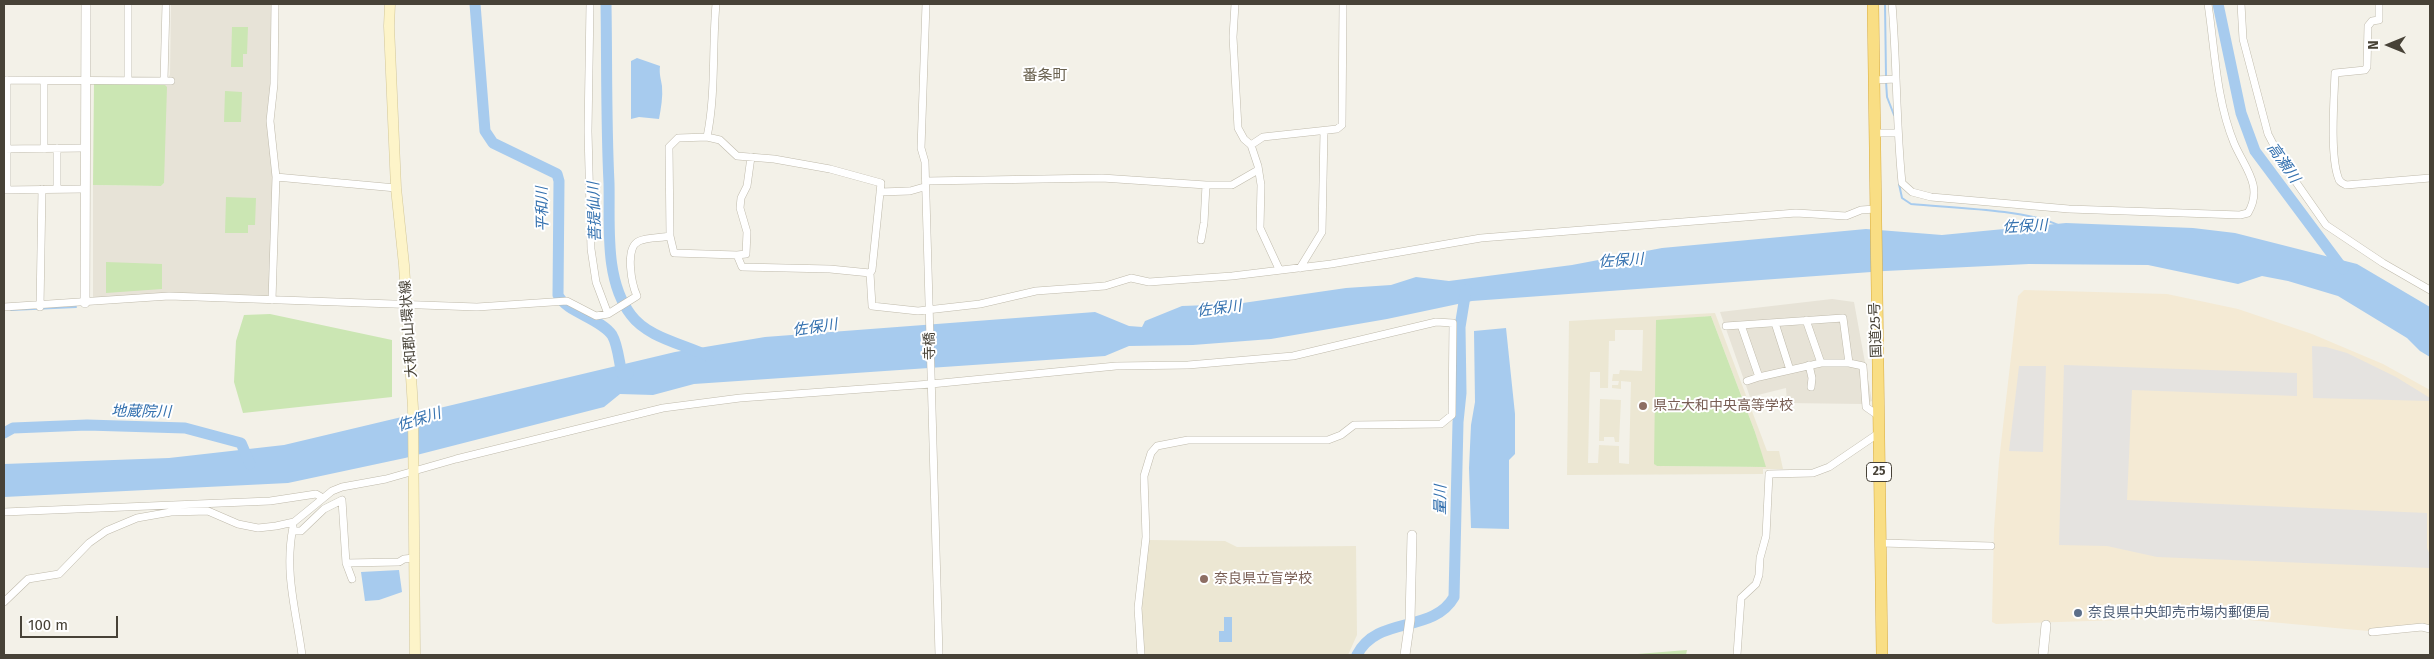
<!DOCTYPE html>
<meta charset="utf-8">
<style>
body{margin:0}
#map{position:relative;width:2434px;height:659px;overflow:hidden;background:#f3f1e8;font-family:"Fira Sans",sans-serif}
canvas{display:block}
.frame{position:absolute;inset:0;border:5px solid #474237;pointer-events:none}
.north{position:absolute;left:2364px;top:20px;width:50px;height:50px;-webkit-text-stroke:4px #fff;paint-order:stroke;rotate:270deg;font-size:14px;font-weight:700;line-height:20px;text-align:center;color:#474237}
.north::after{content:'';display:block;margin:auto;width:18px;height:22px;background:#474237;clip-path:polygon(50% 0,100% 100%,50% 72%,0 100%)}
.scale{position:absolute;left:20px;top:616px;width:98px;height:22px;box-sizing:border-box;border:2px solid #474237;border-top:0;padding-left:6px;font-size:15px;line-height:18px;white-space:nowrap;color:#474237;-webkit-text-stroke:4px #fff;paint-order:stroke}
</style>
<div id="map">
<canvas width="2434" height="659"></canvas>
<div class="frame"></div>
<div class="north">N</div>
<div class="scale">100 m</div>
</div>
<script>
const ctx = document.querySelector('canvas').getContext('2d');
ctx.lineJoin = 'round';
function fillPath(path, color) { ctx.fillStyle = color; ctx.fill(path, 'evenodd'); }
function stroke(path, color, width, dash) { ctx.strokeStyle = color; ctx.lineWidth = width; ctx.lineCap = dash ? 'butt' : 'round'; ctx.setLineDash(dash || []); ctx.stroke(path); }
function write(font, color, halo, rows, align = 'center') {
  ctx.font = font + ' "Fira Sans","Noto Sans JP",sans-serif'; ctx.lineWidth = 4; ctx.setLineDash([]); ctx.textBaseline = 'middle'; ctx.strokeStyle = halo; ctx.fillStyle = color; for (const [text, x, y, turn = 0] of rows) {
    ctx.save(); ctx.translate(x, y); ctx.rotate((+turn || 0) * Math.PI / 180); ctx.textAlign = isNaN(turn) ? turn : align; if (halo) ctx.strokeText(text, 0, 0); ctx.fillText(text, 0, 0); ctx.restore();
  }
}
fillPath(new Path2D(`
 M171,4H272L270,102L273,192L269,294L266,297L93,300V185L161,186L164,183L163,83L170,75Z
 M1832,299L1854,302L1872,401L1862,404L1787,403L1786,388L1750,397L1720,312Z`), '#e7e3d7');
fillPath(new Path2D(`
 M2024,290L2167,294L2238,309L2312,334L2383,364L2430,390V627L2407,625L2368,631L2216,617L1996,624L1992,622L1994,529L1999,461L2018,296Z`), '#f4ead4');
fillPath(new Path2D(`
 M1715,313L1767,451H1779L1783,469H1763V474L1567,475L1569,321ZM1711,316L1755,432L1765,467L1657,466L1655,464L1697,329H1656V321ZM1615,330H1643L1642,371L1620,370L1619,374H1613L1612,381H1619L1618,385H1612V388L1621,389V381L1631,382L1629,464L1619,463V446L1599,445L1598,463H1588L1590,372H1600V388H1608L1609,341H1615Z
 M1600,399L1621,400L1619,442H1615L1614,437H1604V441H1599Z
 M1150,540L1225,541L1237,547L1356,546L1357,635L1348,655H1144L1141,607L1148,542Z`), '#ece7d3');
fillPath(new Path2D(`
 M232,27H248L247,54H243V67H231Z
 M94,82L163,83L167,87L164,183L161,186L93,185Z
 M225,91L242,92L241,122H224Z
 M226,197L256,198L255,225H248V233H225Z
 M106,262L162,264V289L106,293Z
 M270,314L392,340V397L243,413L234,382L236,341L244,315Z
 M1711,316L1755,432L1766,467L1657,466L1654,464L1656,320Z
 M1687,650L1686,655H1625Z`), '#cbe6b3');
fillPath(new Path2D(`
 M2312,346L2326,347L2347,353L2396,377L2430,398V401L2313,398Z
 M2064,365L2297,373V396L2132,390L2127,500L2427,513V548L2430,555V568L2157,557L2107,546L2059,545Z
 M2019,366H2046L2043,452L2009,451Z`), '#e5e3e0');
fillPath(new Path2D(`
 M637,58L660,66C659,74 661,79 662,86C663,97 661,108 659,119L639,117L631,119V61Z
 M2066,223L2193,228L2235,233L2357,264L2430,307V357L2420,351L2407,338L2338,296L2288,281L2262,276L2238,284L2148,265L2029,264L1885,271L1472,301L1387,319L1271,339L1193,345L1129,346L1105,356L694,384L653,395L620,394L604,407L405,458L288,483L4,497V464L169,458L284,445L675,352L765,337L1095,312L1129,326L1142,327L1145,321L1182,306L1236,304L1346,288L1391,285L1416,277L1449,281L1572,265L1662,248L1866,229L1942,235Z
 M1506,328L1515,414V454L1509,460V529L1471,528L1469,468L1471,425L1475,402L1474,331Z
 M399,570L402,592L379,600L365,601L361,572Z
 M1224,617H1232V642H1219V631H1224Z`), '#a7cbee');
stroke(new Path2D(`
 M1885,4L1886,76
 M1886,81L1887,97L1894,115
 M1899,184L1902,198L1911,204C1952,208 2022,209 2058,225
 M11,310L76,307`), '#a7cbee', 2);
stroke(new Path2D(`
 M475,4L485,131L493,143L557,174L559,181L558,295C566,312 600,318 612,335C618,345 619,362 622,374H628
 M606,4C607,63 606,123 609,183C610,225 604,280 631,315C648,338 684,344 708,356
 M2218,4L2241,113L2255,151L2343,269
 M4,433L13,428L87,425L185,428L241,443L250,464
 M1357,655C1377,615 1433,634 1454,597L1458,422L1461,393L1460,327L1466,290`), '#a7cbee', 11);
const minor = new Path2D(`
 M590,4L588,131L591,249L596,282L608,314
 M926,4L921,148L925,162L939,655
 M1235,4L1233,37L1238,128L1244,139L1251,145L1258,166L1261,185L1260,228L1279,269
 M1892,4C1897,64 1896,124 1902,183L1912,192L1931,197L2069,209L2240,215L2248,213C2264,186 2244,167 2234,143C2216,99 2215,50 2208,4
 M2241,4L2243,39L2268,134L2284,165L2326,225L2383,263L2430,290
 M2379,4V20L2372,21L2368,26L2367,67L2365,70L2335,73C2334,100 2330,154 2338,177C2339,182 2342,183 2346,185L2430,178
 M4,80L171,81
 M128,80V4
 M164,80L166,4
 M1874,80L1896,79
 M44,81V149
 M1874,133H1897
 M707,137L720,140L737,156L774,159L830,169L881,183L872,270L870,273L830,269L742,267L737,255L674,253L670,236L669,147L678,138Z
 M707,137C716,93 712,48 716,4
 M1251,145L1263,137L1337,129L1342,125L1343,4
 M4,149L85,148
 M276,177L396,188
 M926,181L1102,178L1206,185H1232L1258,170
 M57,188V148
 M4,190L85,189
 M7,190V80
 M880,192L910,191L924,187
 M1201,240L1204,223L1206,185
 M737,255L746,254L747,232L740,208L741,198L747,186L751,157
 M1300,268L1322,232L1324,131
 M870,273L872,306L918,311L980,304L1036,291L1105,286L1131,278L1149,282L1232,276L1331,264L1481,238L1796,213L1846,216L1861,210L1875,209
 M272,300L276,177L270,121L274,84L275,4
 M4,307L169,296L477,307L567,301L596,316L608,314L637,296C632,285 624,248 639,241C648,237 661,238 670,236
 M40,307L42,189
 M1806,320L1821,363
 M1775,323L1790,370
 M1726,326L1843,318L1849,363H1821L1759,377L1741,325
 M1849,363L1863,366L1866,407L1879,416
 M1809,365L1812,378L1811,387
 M1747,381L1759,377
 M4,512L270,501L316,494L323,498
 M293,527C284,573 296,610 302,655
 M293,531H301L324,509L342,500L346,563L352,579
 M1881,543L1991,546
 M346,563L399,562L404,559L414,558
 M4,602L28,579L59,574L89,543L106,531L137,518L171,512L208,511L238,524L258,528L276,526L294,522L332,491L342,487L386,479L456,459L663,408L740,398L931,384L1116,366L1188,365L1293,356L1436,322L1453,323L1452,415L1441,424L1354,425L1341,435L1328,440H1188L1157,446L1151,453L1144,476L1146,537L1138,608L1141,655
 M2372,632L2422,627L2430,629
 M1737,655L1741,598L1756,584L1759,575L1760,558L1766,536L1769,474L1813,473L1829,467L1879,433`);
const tertiary = new Path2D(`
 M85,303L86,4
 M1405,655L1410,620L1412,535
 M2043,655L2046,625`);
const secondary = new Path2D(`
 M390,4L389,26L396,188L404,265L413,408L415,655`);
const trunk = new Path2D(`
 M1873,4L1882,655`);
stroke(minor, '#bfbaab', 8);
stroke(tertiary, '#bfbaab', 10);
stroke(secondary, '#d2c799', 11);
stroke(trunk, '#d8ac3e', 12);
stroke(minor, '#fff', 7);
stroke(tertiary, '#fff', 9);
stroke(secondary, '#fdf4c9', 10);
stroke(trunk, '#f9de84', 11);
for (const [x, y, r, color] of [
 [1643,406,5,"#8d6e63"],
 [1204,579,5,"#8d6e63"],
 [2078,613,5,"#5c6f8a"]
]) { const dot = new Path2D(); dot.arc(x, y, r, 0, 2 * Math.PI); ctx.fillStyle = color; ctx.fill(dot); stroke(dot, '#fff', 2); }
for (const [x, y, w] of [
 [1879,472,25]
]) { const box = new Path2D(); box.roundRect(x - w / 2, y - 9.5, w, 19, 4); ctx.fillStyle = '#fff'; ctx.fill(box); stroke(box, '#474237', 1); }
write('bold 12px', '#474237', null, [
 ["25",1879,472]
]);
write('14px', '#474237', '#fff', [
 ["大和郡山環状線",409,329,-94],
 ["国道25号",1876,330,-92],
 ["寺橋",930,346,-91]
]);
write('14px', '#785e54', '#fff', [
 ["県立大和中央高等学校",1653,406],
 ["奈良県立盲学校",1214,579]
], 'left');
write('14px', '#4e5e75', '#fff', [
 ["奈良県中央卸売市場内郵便局",2088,613]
], 'left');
write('15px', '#69614f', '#fff', [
 ["番条町",1045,76]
]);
write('italic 15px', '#3471af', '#fff', [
 ["高瀬川",2283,163,55],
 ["平和川",543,209,-91],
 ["菩提仙川",595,212,-92],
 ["佐保川",2025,227,-3],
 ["佐保川",1621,261,-4],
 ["佐保川",1219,309,-7],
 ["佐保川",815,328,-8],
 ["地蔵院川",141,412,1],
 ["佐保川",419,420,-18],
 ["量川",1441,500,-89]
]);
</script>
